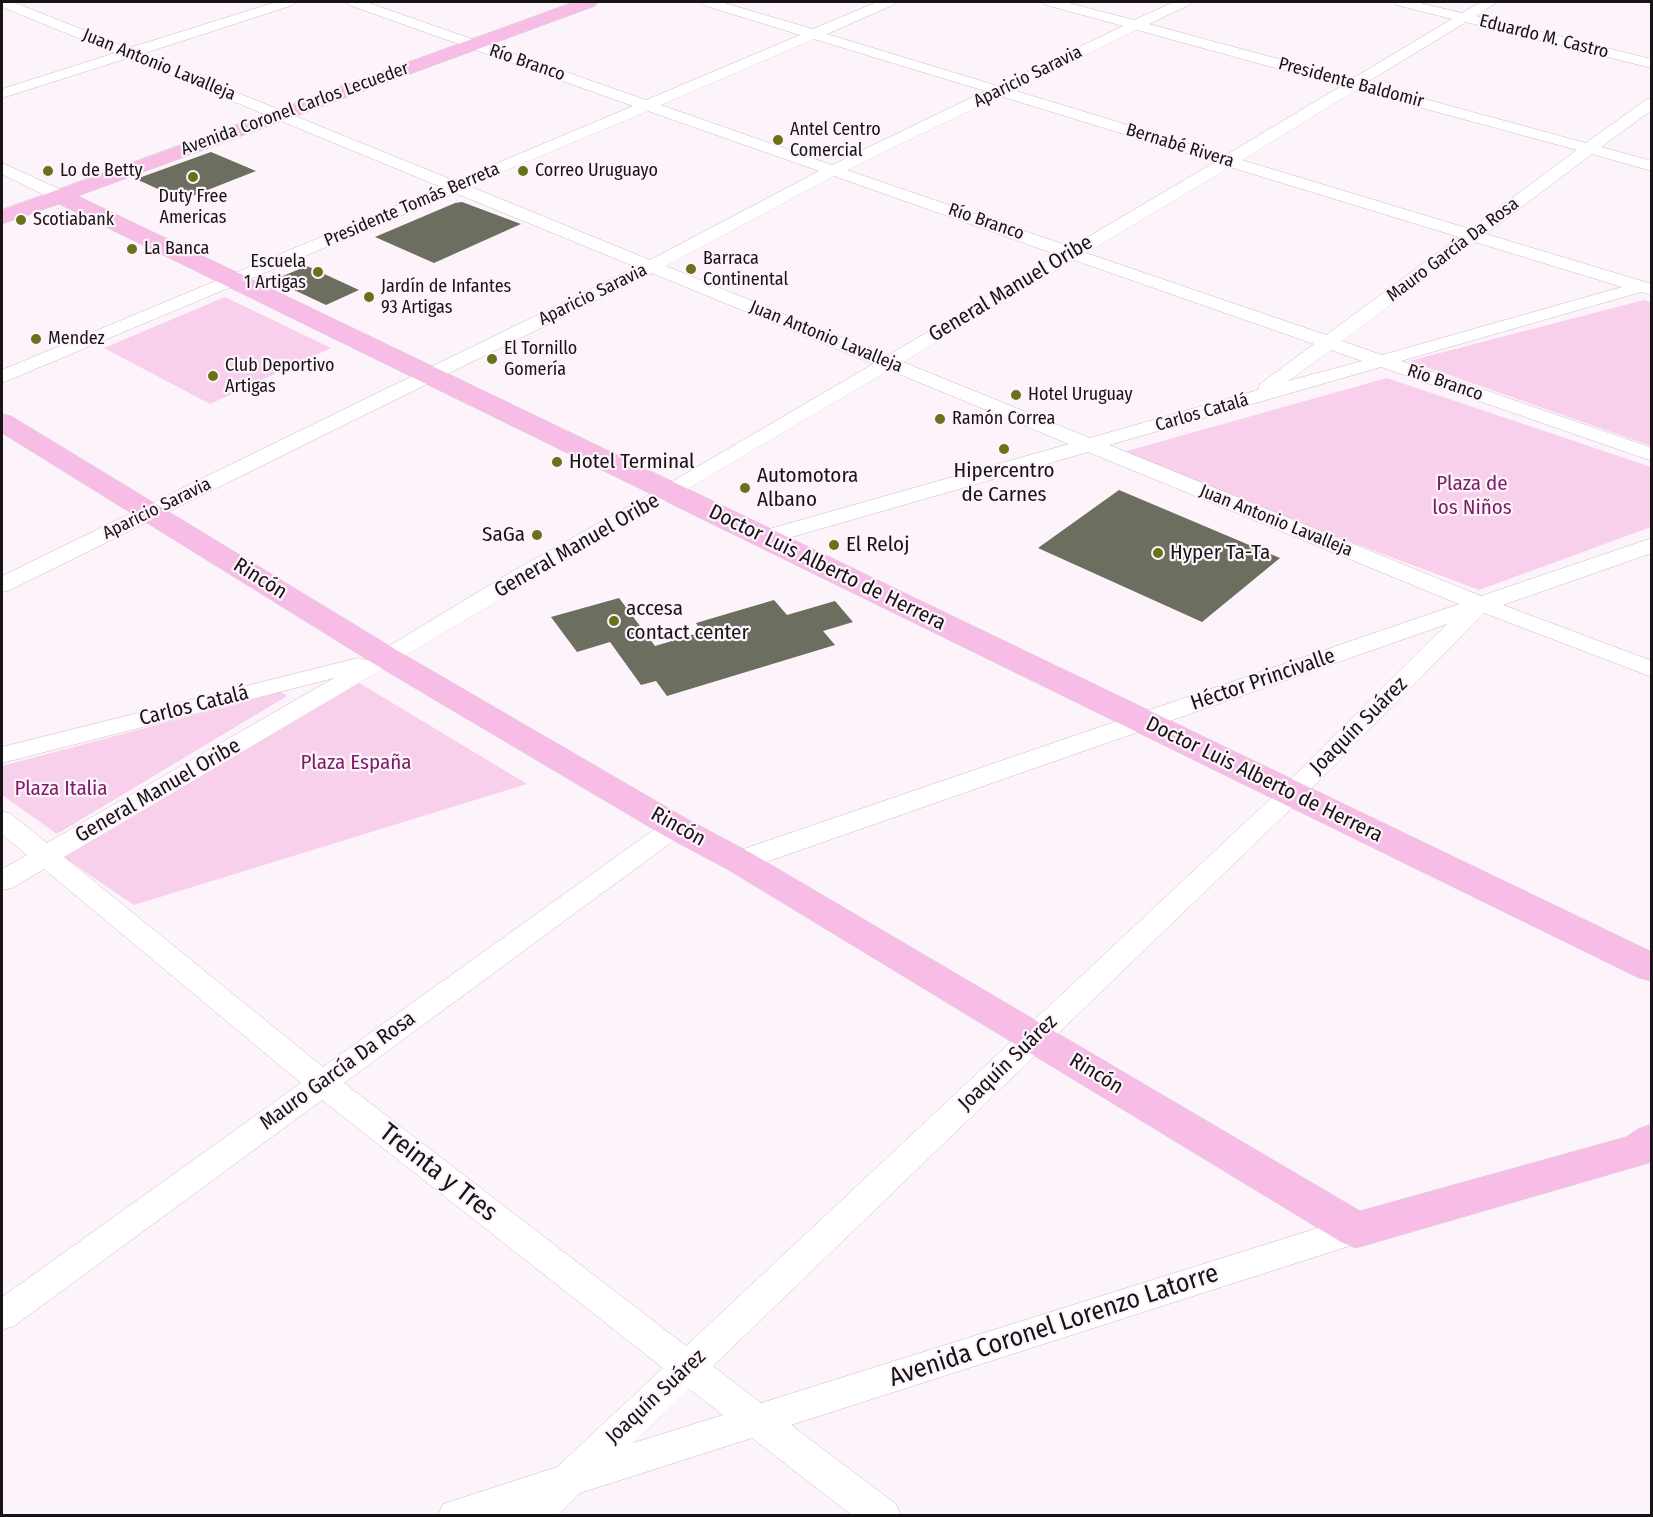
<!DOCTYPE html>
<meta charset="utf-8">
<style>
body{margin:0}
#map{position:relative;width:1653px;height:1517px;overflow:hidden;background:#fdf3fa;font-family:"Fira Sans Condensed",sans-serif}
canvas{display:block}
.frame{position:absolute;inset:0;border:3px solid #181316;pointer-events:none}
</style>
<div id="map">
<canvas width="1653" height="1517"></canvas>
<div class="frame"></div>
</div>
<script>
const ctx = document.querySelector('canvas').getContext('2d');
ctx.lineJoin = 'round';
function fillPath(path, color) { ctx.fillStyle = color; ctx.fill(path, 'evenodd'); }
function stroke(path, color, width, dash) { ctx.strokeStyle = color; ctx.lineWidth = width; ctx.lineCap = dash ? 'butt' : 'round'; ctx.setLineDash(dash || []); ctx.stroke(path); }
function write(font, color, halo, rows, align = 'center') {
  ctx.font = font + ' "Fira Sans Condensed",sans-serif'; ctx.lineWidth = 4.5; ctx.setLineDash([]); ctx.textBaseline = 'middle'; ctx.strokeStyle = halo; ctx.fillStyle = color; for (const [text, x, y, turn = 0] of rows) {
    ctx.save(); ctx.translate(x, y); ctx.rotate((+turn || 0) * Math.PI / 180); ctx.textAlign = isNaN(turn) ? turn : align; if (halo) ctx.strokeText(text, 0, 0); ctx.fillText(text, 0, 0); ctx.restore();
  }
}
fillPath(new Path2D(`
 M225,297L331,348L210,404L104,348Z
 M1644,300L1651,302V446L1409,361Z
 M1387,378L1651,467V527L1479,590L1116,454Z
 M356,681L527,784L134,905L62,856Z
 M281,692L287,696L57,834L2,795V766Z`), '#f8d0eb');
fillPath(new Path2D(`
 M211,152L256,171L182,200L136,179Z
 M462,202L521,224L434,263L375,237L455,203Z
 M307,266L359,290L326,305L273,280Z
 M1119,490L1280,558L1202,622L1038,548Z
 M619,598L655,646L702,632L696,623L774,600L787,615L835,601L853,622L823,631L835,645L667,696L656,681L641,685L610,642L577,652L551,617Z`), '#6c6e5f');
const minor = new Path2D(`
 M2,2H13L129,48L276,2H295L293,5L142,54L455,181L633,106L349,5L347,2H366L646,100L800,35L703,5L701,2H721L813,29L877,2H895L893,5L827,34L998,86L1123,26L1046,5L1044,2H1065L1134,20L1174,2H1191L1189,5L1149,24L1352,79L1452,19L1396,5L1394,2H1416L1462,13L1481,2H1497L1476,16L1652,59V68L1466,22L1366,83L1586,143L1647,99L1652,98V110L1601,147L1652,161V171L1592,154L1486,234L1652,284V295L1641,292L1401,361L1652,448V461L1381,367L1109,445L1481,596L1652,538V553L1503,605L1652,661V677L1484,613L1300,800L713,1366L761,1403L1356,1216L1368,1220L1372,1230L1368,1240L791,1425L896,1504L901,1516H853L752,1438L580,1493L557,1516H438L443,1504L557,1467L663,1368L322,1100L14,1326L2,1330V1297L301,1083L44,869L12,888L2,890V869L27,855L2,834V811L11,814L47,843L334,678L2,763V747L358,658L366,660L508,574L663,487L873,364L652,273L10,590L2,592V576L636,267L455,193L2,383V370L441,187L128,58L2,98V89L115,53L2,7ZM1137,30L1341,86L1226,155L1013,90ZM814,39L985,91L832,165L661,105ZM1356,90L1577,150L1470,229L1242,160ZM1000,96L1215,162L1071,247L847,170ZM648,111L819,171L650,260L469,186ZM1230,167L1459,237L1326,335L1086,253ZM834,176L1058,255L887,356L666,266ZM1475,242L1622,287L1382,355L1342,341ZM1074,260L1314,344L1260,384L1258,390L1090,438L903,362ZM1331,350L1362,361L1288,381ZM889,370L1069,444L755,533L752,538L755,543L763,545L771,543L1088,452L1459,604L729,854L725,861L729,868L739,870L749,868L1447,624L1282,788L686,1346L344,1083L684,833L688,827L684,821L675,818L666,821L323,1067L64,857ZM689,1389L723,1415L633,1443Z
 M2,163L66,192L68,196L66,200H54L2,174Z`);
const primary = new Path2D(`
 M574,2H598L595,6L78,196L1652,952V981L1639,978L59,204L2,224V210Z
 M2,414L11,416L398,651L687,819L751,853L1360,1211L1626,1137L1638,1129L1652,1124V1162L1356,1248L1341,1242L727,869L663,835L376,665L2,433Z`);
stroke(minor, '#ccbdc7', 1);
stroke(primary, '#d5d5d5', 1);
fillPath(minor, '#fff');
fillPath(primary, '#f7bde7');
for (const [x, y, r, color] of [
 [778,140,6,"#69721a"],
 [48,171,6,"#69721a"],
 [523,171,6,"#69721a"],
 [193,177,6,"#69721a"],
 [21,220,6,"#69721a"],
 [132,249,6,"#69721a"],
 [691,269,6,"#69721a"],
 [318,272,6,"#69721a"],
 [369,297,6,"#69721a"],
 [36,339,6,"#69721a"],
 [492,359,6,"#69721a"],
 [213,376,6,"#69721a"],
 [1016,395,6,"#69721a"],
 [940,419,6,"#69721a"],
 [1004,449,6,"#69721a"],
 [557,462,6,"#69721a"],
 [745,488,6,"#69721a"],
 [537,535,6,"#69721a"],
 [834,545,6,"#69721a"],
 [1158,553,6,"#69721a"],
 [614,621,6,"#69721a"]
]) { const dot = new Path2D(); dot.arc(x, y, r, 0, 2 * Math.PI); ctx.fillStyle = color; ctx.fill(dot); stroke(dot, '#fdf3fa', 2); }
write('18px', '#181316', '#fdf3fa', [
 ["Eduardo M. Castro",1544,37,14],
 ["Río Branco",527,63,19],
 ["Juan Antonio Lavalleja",159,65,22],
 ["Aparicio Saravia",1028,77,-26],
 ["Presidente Baldomir",1351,83,15],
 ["Avenida Coronel Carlos Lecueder",295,109,-20],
 ["Bernabé Rivera",1180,146,17],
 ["Presidente Tomás Berreta",412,205,-23],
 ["Río Branco",986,222,19],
 ["Mauro García Da Rosa",1453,250,-37],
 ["Aparicio Saravia",593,295,-26],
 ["Juan Antonio Lavalleja",826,337,22],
 ["Río Branco",1445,383,19],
 ["Carlos Catalá",1202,413,-16],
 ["Aparicio Saravia",157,509,-26],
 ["Juan Antonio Lavalleja",1276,521,22]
]);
write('18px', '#181316', '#fdf3fa', [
 ["Antel Centro",790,130],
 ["Comercial",790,151],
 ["Lo de Betty",60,171],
 ["Correo Uruguayo",535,171],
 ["Duty Free",193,197,"center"],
 ["Americas",193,218,"center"],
 ["Scotiabank",33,220],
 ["La Banca",144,249],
 ["Barraca",703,259],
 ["Continental",703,280],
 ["Escuela",306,262,"right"],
 ["1 Artigas",306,283,"right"],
 ["Jardín de Infantes",381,287],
 ["93 Artigas",381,308],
 ["Mendez",48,339],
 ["El Tornillo",504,349],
 ["Gomería",504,370],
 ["Club Deportivo",225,366],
 ["Artigas",225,387],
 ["Hotel Uruguay",1028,395],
 ["Ramón Correa",952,419]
], 'left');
write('21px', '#181316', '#fdf3fa', [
 ["General Manuel Oribe",1011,289,-31],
 ["General Manuel Oribe",577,546,-30],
 ["Doctor Luis Alberto de Herrera",827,568,26],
 ["Rincón",260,579,32],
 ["Héctor Princivalle",1263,680,-19],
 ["Carlos Catalá",194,706,-14],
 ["Joaquín Suárez",1359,726,-45],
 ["Doctor Luis Alberto de Herrera",1264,780,26],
 ["General Manuel Oribe",158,791,-30],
 ["Rincón",678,827,29],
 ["Joaquín Suárez",1008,1063,-44],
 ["Mauro García Da Rosa",338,1071,-36],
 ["Rincón",1096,1074,31],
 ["Joaquín Suárez",656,1397,-43]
]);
write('21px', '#181316', '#fdf3fa', [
 ["Hotel Terminal",569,462],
 ["Hipercentro",1004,471,"center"],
 ["de Carnes",1004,495,"center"],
 ["Automotora",757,476],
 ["Albano",757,500],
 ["SaGa",525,535,"right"],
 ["El Reloj",846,545],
 ["Hyper Ta-Ta",1170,553],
 ["accesa",626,609],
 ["contact center",626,633]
], 'left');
write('21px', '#7c1d68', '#fdf3fa', [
 ["Plaza de",1472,484],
 ["los Niños",1472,508],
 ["Plaza España",356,763],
 ["Plaza Italia",61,789]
]);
write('26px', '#181316', '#fdf3fa', [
 ["Treinta y Tres",438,1173,38],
 ["Avenida Coronel Lorenzo Latorre",1054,1326,-18]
]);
</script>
